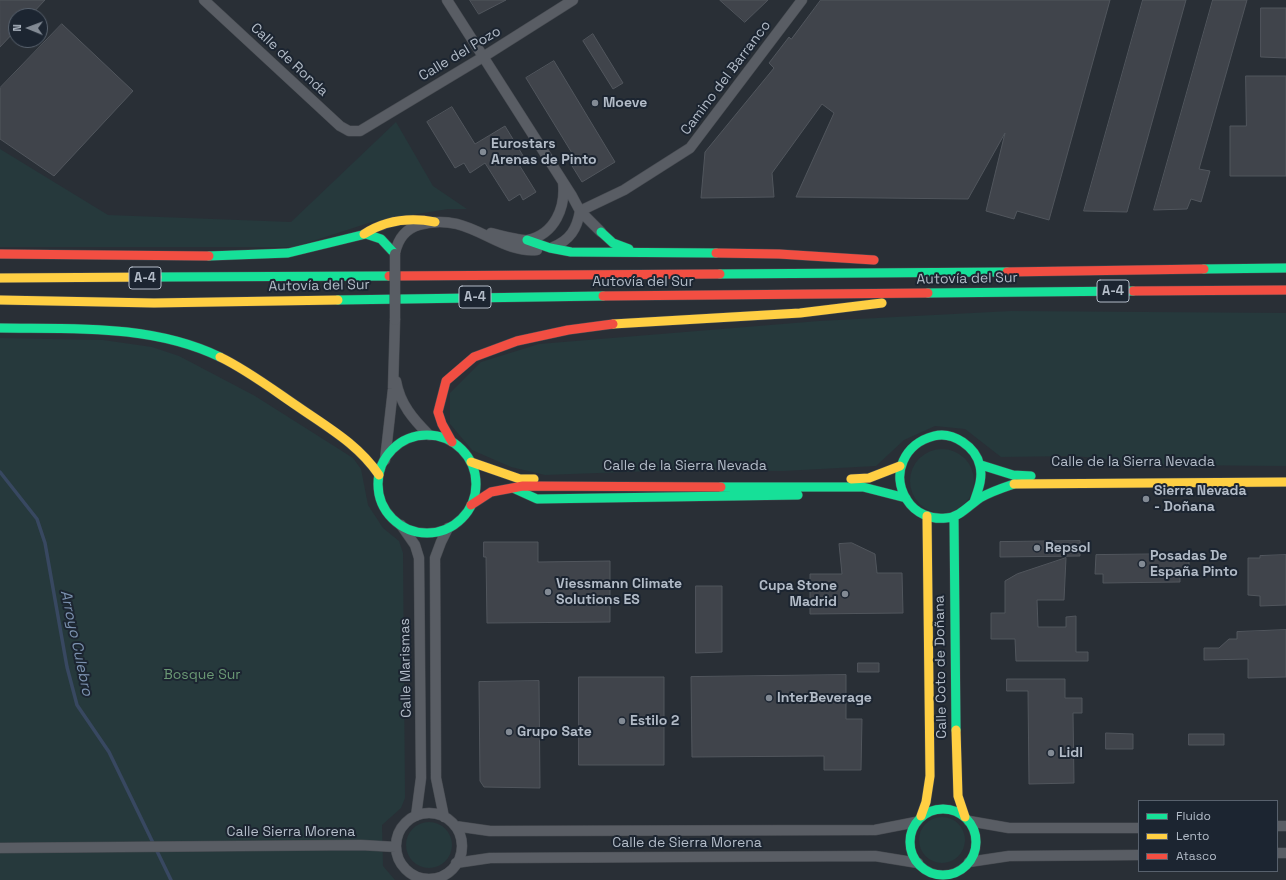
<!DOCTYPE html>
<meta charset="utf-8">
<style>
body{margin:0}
#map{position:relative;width:1286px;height:880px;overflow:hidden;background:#292f36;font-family:"Space Grotesk",sans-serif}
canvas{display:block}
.legend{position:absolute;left:1138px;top:800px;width:140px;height:72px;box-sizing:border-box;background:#1c2531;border:1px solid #58616d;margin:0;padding:5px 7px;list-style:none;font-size:12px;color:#b2bbc7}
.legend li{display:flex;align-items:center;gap:8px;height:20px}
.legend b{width:20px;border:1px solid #58616d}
.north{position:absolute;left:8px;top:8px;width:40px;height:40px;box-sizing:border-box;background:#1c2531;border:1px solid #58616d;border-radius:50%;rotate:271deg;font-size:11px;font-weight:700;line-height:16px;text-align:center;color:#b2bbc7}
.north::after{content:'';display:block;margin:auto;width:14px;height:18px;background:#828a94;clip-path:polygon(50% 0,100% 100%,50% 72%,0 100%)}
</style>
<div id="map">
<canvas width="1286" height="880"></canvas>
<ul class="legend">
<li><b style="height:5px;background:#16e098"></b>Fluido</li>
<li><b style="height:5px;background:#ffcf43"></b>Lento</li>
<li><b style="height:5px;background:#f24e42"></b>Atasco</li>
</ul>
<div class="north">N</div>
</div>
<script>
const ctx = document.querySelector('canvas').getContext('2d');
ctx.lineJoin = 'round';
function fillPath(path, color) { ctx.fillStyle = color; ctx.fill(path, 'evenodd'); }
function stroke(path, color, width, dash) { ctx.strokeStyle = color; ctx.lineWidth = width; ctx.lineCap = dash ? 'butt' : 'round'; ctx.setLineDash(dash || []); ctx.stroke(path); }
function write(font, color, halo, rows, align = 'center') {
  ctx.font = font + ' "Space Grotesk",sans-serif'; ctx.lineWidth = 4; ctx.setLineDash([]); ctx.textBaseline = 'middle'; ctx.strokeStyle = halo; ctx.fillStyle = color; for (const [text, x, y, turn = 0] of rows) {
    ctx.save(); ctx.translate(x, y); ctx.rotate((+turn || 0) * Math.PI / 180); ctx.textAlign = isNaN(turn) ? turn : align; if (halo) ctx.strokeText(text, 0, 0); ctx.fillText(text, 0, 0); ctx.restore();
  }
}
fillPath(new Path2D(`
 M396,122L433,186L467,209H448L375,221L294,247H0V149L108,215L291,222Z
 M1011,311L1286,313V466L1168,465L1074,456L1001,457L965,429L935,426L904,440L876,466L783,471L677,470L545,475L511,467L472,450L450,424V393L481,362L539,344L819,321Z
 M0,338L103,340L152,347L179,356L255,396L353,458L361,469L368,505L383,528L399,541L403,553L405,798L401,808L382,825L383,866L395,880H0Z
 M910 481a32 32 0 1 1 64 0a32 32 0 1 1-64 0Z
 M919 840a23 23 0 1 1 46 0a23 23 0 1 1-46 0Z
 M406 845a23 23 0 1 1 46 0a23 23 0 1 1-46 0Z`), '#26393c');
stroke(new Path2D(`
 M0,472L37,519L45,543L67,667L77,705L109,752L171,880`), '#384861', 3.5);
const building = new Path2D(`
 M0,0H45L30,16H16V30L0,47Z
 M470,0H506L479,14Z
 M720,0H768L745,22Z
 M821,0H1110L1049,220L1017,211L1014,219L986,211L1005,133L968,199L796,197L834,113L822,104L772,173L774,197L701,198L705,152L774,68L769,63L789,37L791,39Z
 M1143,0H1186L1127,212L1084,211Z
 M1213,0H1247L1199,169L1210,171L1201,202L1191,199L1187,209L1154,210Z
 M1261,8H1286V58L1261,57Z
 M62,24L133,91L54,176L0,139V88Z
 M593,34L623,83L613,89L583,41Z
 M554,61L615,162L582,182L569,161L575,158L526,78Z
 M1246,76H1286V176H1230V126H1246Z
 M452,107L475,144L505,126L525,159L518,163L536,192L523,200L520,194L509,201L485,163L470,173L464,163L455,168L427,122Z
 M1080,541V556L1000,557V542Z
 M484,542H538V562L610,561V622L487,623L486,557H484Z
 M852,543L875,554L877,573H902L903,613L810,614V574H842L839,544Z
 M1189,554V574H1180V582L1103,583V574H1095L1096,555Z
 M1286,555V605L1260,606V596L1248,595V558H1260V556Z
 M1066,558L1064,600H1037L1038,627H1066V617L1076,616V652H1088V661H1016L1015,639H991V613H1005V581L1017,574Z
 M696,586H722V652L696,653Z
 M1286,630V677L1248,678V659L1204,660V648H1219L1229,639H1237V632Z
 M858,663H879V672H858Z
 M846,675V719H862L861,770H824V756L692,757L691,677Z
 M579,677H664V765H579Z
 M1007,679H1065V698H1082V713H1073L1074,783L1029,784L1028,691H1007Z
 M539,681L540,788L484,787L480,781L479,682Z
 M1106,733L1133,734V749H1106Z
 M1189,734H1224V745H1189Z`);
fillPath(building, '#40444b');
stroke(building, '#51565d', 1);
const street = new Path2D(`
 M204,0L340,126L349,131H360L483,57L573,0
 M447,0L572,196L580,211L601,232
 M580,211L624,190L690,148L802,0
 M491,233C499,235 521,241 528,240C555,234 566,207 563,182
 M553,247C570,240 577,229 580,211
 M395,253C398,239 405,229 419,225C469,210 496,254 537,250
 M396,381C400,404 413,419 429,435
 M385,460L393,389L395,320
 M401,525L415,545L419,558L421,778L416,816
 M396 846a33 33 0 1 1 66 0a33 33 0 1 1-66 0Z
 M444,817L436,778L435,558L441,542L448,528
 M969,821L1009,828H1139
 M455,826L490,831L875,830L916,822
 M1277,826H1286
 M0,848L361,845L396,847
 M1277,853H1286
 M969,862L1009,856L1139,855
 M456,863L490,858L875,856L918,863`);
const fast = new Path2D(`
 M601,232L613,243L629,249
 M527,240L550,248L571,252L716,253
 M209,256L288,253L366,234L381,239L395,254
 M1204,269L1286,268
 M720,274L1007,272
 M157,277L389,276
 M928,293L1133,291
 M338,300L603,296
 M0,328C73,329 152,324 220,357
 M378 484a49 49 0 1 1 98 0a49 49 0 1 1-98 0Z
 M981,465L1013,475L1031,476
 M721,487H863L906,498
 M515,489L537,499L798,495
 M974,502C978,490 983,479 980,466C976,447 953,431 934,436C905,443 890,474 907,500C915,513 931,520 946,518C960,517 968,506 980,498C990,492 1002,488 1014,484
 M954,517L956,730
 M910 842a33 33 0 1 1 66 0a33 33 0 1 1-66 0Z`);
const slow = new Path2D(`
 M364,234C386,220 409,217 435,222
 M0,278L157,277
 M0,300L154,303L338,300
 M613,324L800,313L882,303
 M220,357C247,370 272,389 297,406C327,427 358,444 379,475
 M471,462L520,479H534
 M851,479L869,478L900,466
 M1014,484L1286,482
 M956,730L958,796L965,817
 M921,816L926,802L930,776L927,516`);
const jam = new Path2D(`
 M716,253L779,254L874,260
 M0,254L209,256
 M1007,272L1204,269
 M389,276L720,274
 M1133,291L1286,290
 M603,296L928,293
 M452,442L442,424L438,412L446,381L474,357L517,341L568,330L613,324
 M471,505L491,492L523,486L721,487`);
stroke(street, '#474b51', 11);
stroke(fast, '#474b51', 10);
stroke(slow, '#474b51', 10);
stroke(jam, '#474b51', 10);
stroke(street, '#595d64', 10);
stroke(fast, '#16e098', 9);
stroke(slow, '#ffcf43', 9);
stroke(jam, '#f24e42', 9);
const streetBridge = new Path2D(`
 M395,320V254`);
stroke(streetBridge, '#474b51', 11, []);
stroke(streetBridge, '#595d64', 10);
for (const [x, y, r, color] of [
 [595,103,4,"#828a94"],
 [483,152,4,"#828a94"],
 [1146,499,4,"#828a94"],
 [1037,548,4,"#828a94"],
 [1142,564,4,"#828a94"],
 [548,592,4,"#828a94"],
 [845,594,4,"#828a94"],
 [769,698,4,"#828a94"],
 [622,721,4,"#828a94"],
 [509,732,4,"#828a94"],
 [1051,753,4,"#828a94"]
]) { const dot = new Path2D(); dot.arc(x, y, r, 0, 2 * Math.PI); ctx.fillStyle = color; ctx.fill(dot); stroke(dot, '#1c2531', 1.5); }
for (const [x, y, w] of [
 [145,278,32],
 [1113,291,32],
 [475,297,32]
]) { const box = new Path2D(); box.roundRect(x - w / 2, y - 11, w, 22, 3); ctx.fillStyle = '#1c2531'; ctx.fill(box); stroke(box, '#b2bbc7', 1); }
write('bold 13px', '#b2bbc7', null, [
 ["A-4",145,278],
 ["A-4",1113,291],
 ["A-4",475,297]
]);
write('14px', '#b2bbc7', '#1c2531', [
 ["Calle del Pozo",460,54,-31],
 ["Calle de Ronda",289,60,43],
 ["Camino del Barranco",726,78,-53],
 ["Autovía del Sur",967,279,-1],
 ["Autovía del Sur",643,282],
 ["Autovía del Sur",319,286,-1],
 ["Calle de la Sierra Nevada",1133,462],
 ["Calle de la Sierra Nevada",685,466],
 ["Calle Coto de Doñana",941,667,-91],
 ["Calle Marismas",406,668,-91],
 ["Calle Sierra Morena",291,832],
 ["Calle de Sierra Morena",687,843]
]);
write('bold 14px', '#b2bbc7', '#1c2531', [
 ["Moeve",603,103],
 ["Eurostars",491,144],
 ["Arenas de Pinto",491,160],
 ["Sierra Nevada",1154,491],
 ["- Doñana",1154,507],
 ["Repsol",1045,548],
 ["Posadas De",1150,556],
 ["España Pinto",1150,572],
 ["Viessmann Climate",556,584],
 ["Solutions ES",556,600],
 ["Cupa Stone",837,586,"right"],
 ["Madrid",837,602,"right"],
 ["InterBeverage",777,698],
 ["Estilo 2",630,721],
 ["Grupo Sate",517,732],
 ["Lidl",1059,753]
], 'left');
write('14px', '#6a9874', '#1c2531', [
 ["Bosque Sur",202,675]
]);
write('italic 15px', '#7b91af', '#1c2531', [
 ["Arroyo Culebro",76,643,78]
]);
</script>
